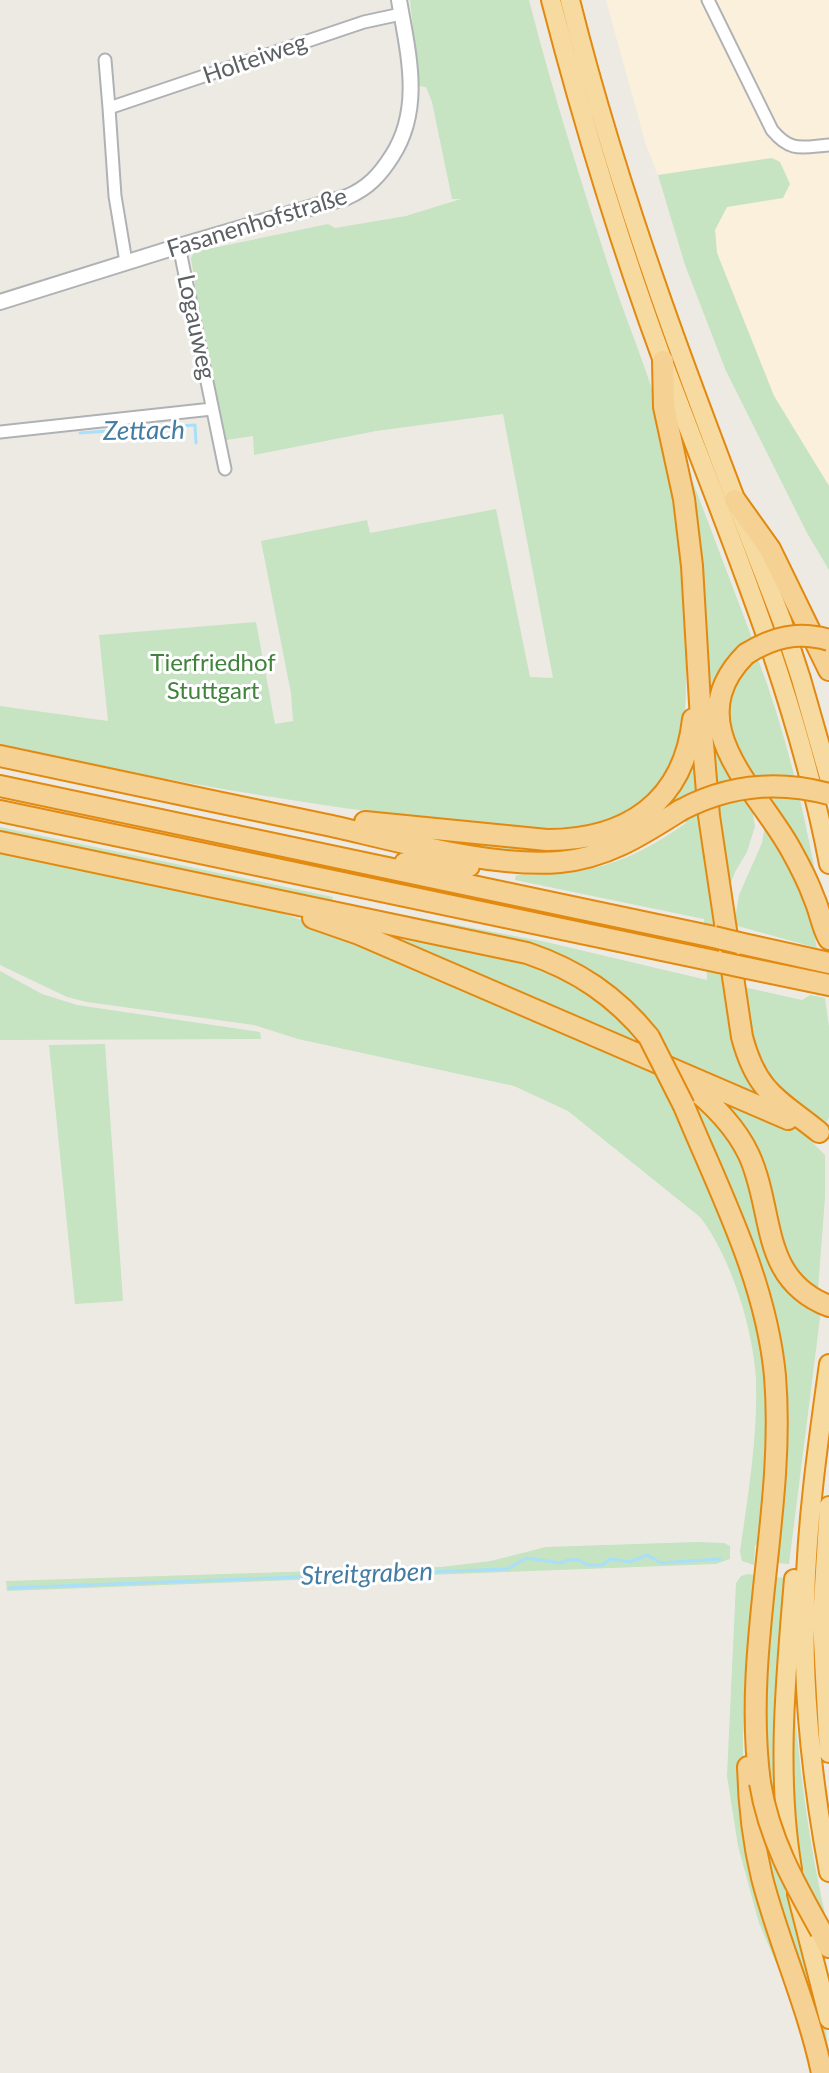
<!DOCTYPE html>
<meta charset="utf-8">
<style>
body{margin:0}
canvas{display:block;background:#edeae4}
</style>
<canvas width="829" height="2073"></canvas>
<script>
const ctx = document.querySelector('canvas').getContext('2d');
ctx.lineJoin = 'round';
function fillPath(path, color) { ctx.fillStyle = color; ctx.fill(path, 'evenodd'); }
function stroke(path, color, width, dash) { ctx.strokeStyle = color; ctx.lineWidth = width; ctx.lineCap = dash ? 'butt' : 'round'; ctx.setLineDash(dash || []); ctx.stroke(path); }
function write(font, color, halo, rows, align = 'center') {
  ctx.font = font + ' Lato,sans-serif'; ctx.lineWidth = 6; ctx.setLineDash([]); ctx.textBaseline = 'middle'; ctx.strokeStyle = halo; ctx.fillStyle = color; for (const [text, x, y, turn = 0] of rows) {
    ctx.save(); ctx.translate(x, y); ctx.rotate((+turn || 0) * Math.PI / 180); ctx.textAlign = isNaN(turn) ? turn : align; if (halo) ctx.strokeText(text, 0, 0); ctx.fillText(text, 0, 0); ctx.restore();
  }
}
fillPath(new Path2D(`
 M606,0H829V486L774,396L717,253L715,230L727,206L772,158L658,175L646,145Z`), '#fbf0db');
fillPath(new Path2D(`
 M410,0H529C553,94 583,188 613,280C629,328 649,374 662,422C682,499 686,582 686,661C686,696 687,732 673,764C664,786 643,807 622,818C582,840 504,827 459,822C305,806 152,778 0,746V706L108,721L99,635L256,622L275,724L293,721L291,693L261,541L367,520L370,533L496,509L530,677L553,678L503,414L376,431L254,455L253,436L219,441L191,258L194,252L328,224L335,228L406,216L461,199H452L432,102L426,87L419,86Z
 M772,158L780,162L790,184L783,198L727,207L715,230L717,253L774,396L829,486V570L807,533L726,371L685,265L658,175Z
 M683,456L752,638L734,652L716,690L751,803L755,826L747,852L735,872L728,890L725,891Z
 M756,654C785,729 804,809 818,888C798,857 720,744 725,713C729,690 741,669 756,654Z
 M694,748L718,918L772,1104L675,1064L644,1018L620,994L372,912L374,909L546,942L707,980L704,919L515,880L516,875C589,875 626,865 686,823L679,803C662,814 645,827 627,836C559,870 490,848 421,835L627,830Z
 M766,820L807,896L817,948L734,925L739,895L762,843Z
 M0,827L333,897L331,905L0,835Z
 M0,853L278,912L308,922L514,1009L656,1073L668,1101L671,1100C709,1191 755,1280 765,1379C771,1433 763,1490 760,1544L755,1545L754,1565L742,1561L740,1552C748,1495 758,1436 756,1379C753,1328 731,1257 700,1217L568,1111L514,1086L298,1039L254,1025L87,1002L67,997L0,965Z
 M357,928L529,963L566,978L593,996L624,1026L644,1051Z
 M0,971L42,994L77,1005L260,1032L261,1039L0,1040Z
 M739,986L802,1000L810,995L825,998L829,1027V1117L827,1122L813,1115L808,1116L755,1064Z
 M105,1044L123,1301L75,1304L49,1045Z
 M712,1092L808,1133L807,1136L813,1139V1143L825,1155V1198L818,1289L797,1275Z
 M692,1103L706,1108L744,1159L767,1242L821,1310L789,1564L776,1563L783,1388Z
 M697,1542L724,1543L730,1546V1559L716,1564L7,1591L6,1581L441,1567L491,1561L546,1547Z
 M748,1574L756,1575L743,1733V1784L799,1999L812,2073L791,1998L759,1923L738,1846L727,1776L736,1583L741,1576Z
 M774,1577L787,1578L774,1763L776,1812C754,1736 768,1655 774,1577Z
 M793,1683C798,1764 809,1844 827,1923L796,1870L792,1834Z
 M758,1805L788,1891L795,1928L800,1929C812,1972 828,2017 829,2062L769,1877Z`), '#c6e3c2');
stroke(new Path2D(`
 M80,433L195,425L196,443
 M9,1588L507,1569L527,1558L561,1563L568,1560H579L587,1565H603L610,1559L630,1562L647,1555L661,1563L720,1559`), '#a9dff9', 3);
const minor = new Path2D(`
 M708,0L772,130C791,153 802,147 829,145
 M105,60L109,108
 M179,246L225,469
 M126,262L115,196L109,108L364,22L401,14
 M0,432L212,409`);
const tertiary = new Path2D(`
 M0,302L179,246L347,197C368,188 380,175 392,156C423,108 408,53 399,0`);
const trunk = new Path2D(`
 M551,0C583,123 620,245 664,364C726,529 796,690 829,864
 M570,0C623,213 703,416 782,621L801,679L829,777
 M829,1364C818,1443 807,1521 805,1600C802,1692 812,1782 829,1872
 M829,1506L822,1620L829,1753
 M792,1869C776,1774 786,1675 794,1579
 M797,1894L829,2019`);
const motorway = new Path2D(`
 M663,361L664,407L684,499L692,566L701,720L709,816L742,1037C757,1093 778,1099 819,1132
 M735,500L770,549L829,670
 M746,654C677,723 756,787 790,848C799,864 808,881 814,898C820,911 822,927 829,939
 M0,756C109,780 218,802 327,825C396,840 490,868 560,862C607,858 643,834 681,810
 M0,786L714,937
 M0,811L719,962
 M365,822L547,840C627,840 684,802 693,719
 M0,842L527,953C577,970 616,996 649,1037
 M405,863L422,862L469,866
 M313,918L359,934L788,1119
 M739,943L829,963
 M747,968L829,985
 M684,1081C710,1101 735,1125 749,1155C775,1212 759,1279 829,1306
 M684,1106C720,1193 766,1280 775,1376C786,1511 742,1648 760,1783
 M748,1767C749,1805 753,1841 762,1878C779,1944 808,2006 822,2073
 M821,1931L829,1947`);
stroke(minor, '#afb2b5', 15);
stroke(tertiary, '#afb2b5', 18);
stroke(trunk, '#e28910', 22);
stroke(motorway, '#e28910', 24);
stroke(minor, '#fff', 11);
stroke(tertiary, '#fff', 14);
stroke(trunk, '#f7daa0', 18);
stroke(motorway, '#f5d193', 20);
const motorwayBridge = new Path2D(`
 M746,654C773,637 798,631 829,640
 M681,810C728,785 777,780 829,794
 M714,937L739,943
 M719,962L747,968
 M649,1037L684,1106
 M760,1783C769,1838 794,1883 821,1931`);
stroke(motorwayBridge, '#e28910', 24, []);
stroke(motorwayBridge, '#f5d193', 20);
write('24px', '#5c6063', '#fff', [
 ["Holteiweg",255,59,-19],
 ["Fasanenhofstraße",257,223,-17],
 ["Logauweg",196,327,78]
]);
write('24px', '#40833b', '#fff', [
 ["Tierfriedhof",213,663],
 ["Stuttgart",213,691]
]);
write('italic 26px', '#447ca2', '#fff', [
 ["Zettach",144,431,-1],
 ["Streitgraben",367,1574,-2]
]);
</script>
